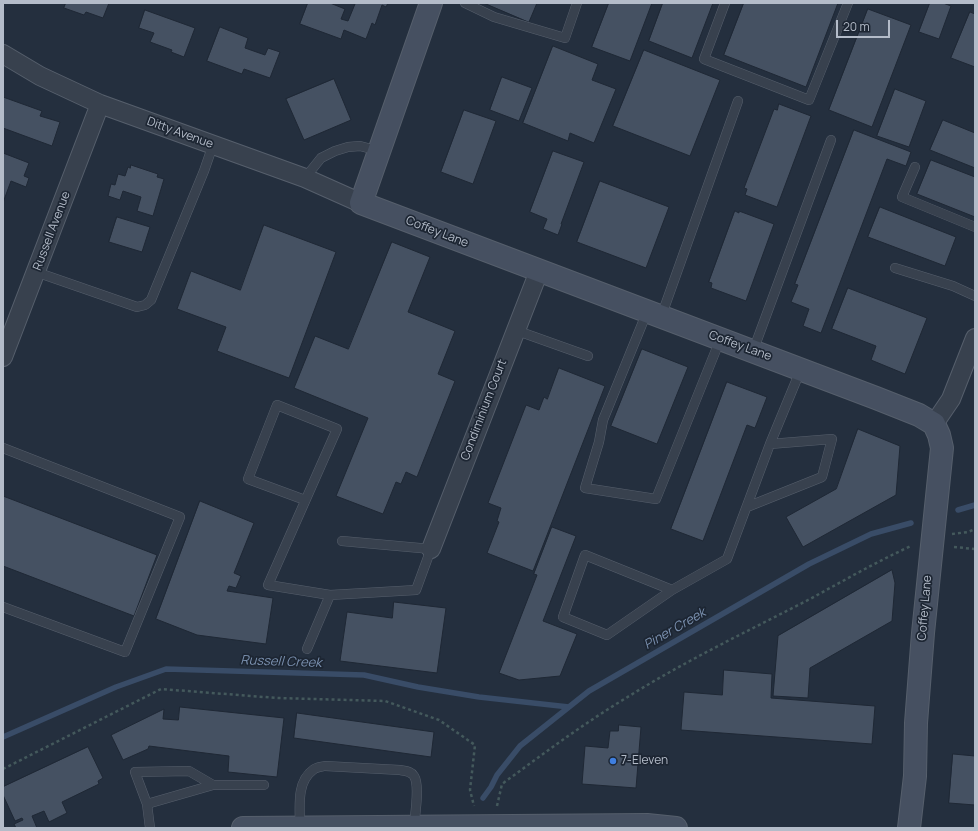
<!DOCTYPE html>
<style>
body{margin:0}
#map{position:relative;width:978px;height:831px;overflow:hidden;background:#242f3e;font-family:Manrope,sans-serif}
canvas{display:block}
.frame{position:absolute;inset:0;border:4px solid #b4bcc9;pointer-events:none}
.scale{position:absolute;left:836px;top:20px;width:54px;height:18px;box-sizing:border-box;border:2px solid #b4bcc9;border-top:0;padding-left:5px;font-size:12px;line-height:14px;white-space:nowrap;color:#b4bcc9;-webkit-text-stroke:3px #1d2633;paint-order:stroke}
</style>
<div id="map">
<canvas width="978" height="831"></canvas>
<div class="frame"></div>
<div class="scale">20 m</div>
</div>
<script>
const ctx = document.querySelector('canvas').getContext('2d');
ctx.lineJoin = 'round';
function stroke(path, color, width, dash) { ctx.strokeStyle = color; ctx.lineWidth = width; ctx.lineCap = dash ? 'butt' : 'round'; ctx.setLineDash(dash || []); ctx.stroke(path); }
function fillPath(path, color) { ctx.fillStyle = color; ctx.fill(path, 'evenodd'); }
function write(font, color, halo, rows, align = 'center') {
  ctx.font = font + ' Manrope,sans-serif'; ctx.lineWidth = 3.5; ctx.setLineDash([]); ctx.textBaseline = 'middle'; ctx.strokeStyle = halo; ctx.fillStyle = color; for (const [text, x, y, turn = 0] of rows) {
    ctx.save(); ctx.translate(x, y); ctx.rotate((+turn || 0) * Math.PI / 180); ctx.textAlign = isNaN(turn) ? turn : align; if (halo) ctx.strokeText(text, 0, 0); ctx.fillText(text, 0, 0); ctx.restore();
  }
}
stroke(new Path2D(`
 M958,510L975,505
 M3,737L116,687L166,669L364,675L418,687L479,697L569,707
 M483,798L491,787L497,775L520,746L589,691L809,564L871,534L911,523`), '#394c67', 5.5);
const building = new Path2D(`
 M66,3H109L103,18L86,12L84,15L64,8Z
 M308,3H330L345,9L341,19L348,21L355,4L351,3H388L386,7L382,5L375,25L372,23L366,39L344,30L341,39L300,24Z
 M484,3H537L529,22Z
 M609,3H652L630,61L592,47Z
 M663,3H713L692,58L649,41Z
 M744,3H838L806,87L724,55Z
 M930,3H943L951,6L939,39L919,32Z
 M868,9L911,25L872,127L829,110Z
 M145,10L195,28L184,57L171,52L172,50L150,42L154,33L139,28Z
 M970,12L975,14V67L951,58Z
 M220,27L248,38L245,48L265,55L268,48L280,52L270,78L244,69L242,74L207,61Z
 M553,46L598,64L592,80L616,89L594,143L570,133L568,141L523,123Z
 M644,50L720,80L690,156L613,126Z
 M502,77L532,88L519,121L490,110Z
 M334,79L351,120L304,140L286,99Z
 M895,89L926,101L909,147L877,136Z
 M3,97L42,111L40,116L60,122L52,146L3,128Z
 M779,104L811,116L777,207L745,195L747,189L744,188L774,109L777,110Z
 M464,110L496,121L473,184L441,172Z
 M943,120L975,133V168L930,150Z
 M854,130L911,152L906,166L887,159L821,333L803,326L809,309L791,302L798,285L795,284Z
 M553,151L584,162L561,224H562L558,235L543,229L547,219L530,212Z
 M3,153L29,163L24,176L29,178L26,187L11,181L4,200Z
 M931,160L975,177V217L917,194Z
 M131,165L158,174L157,177L164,179L153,216L137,211L141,197L123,191L120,200L108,196L111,184L115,185L118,174L125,176L128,167L130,168Z
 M600,181L669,207L646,268L577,242Z
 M880,207L956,237L945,266L868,237Z
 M735,211L739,213V211L774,224L746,301L711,288L712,283L709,282Z
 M117,217L150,227L142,252L109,242Z
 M264,225L336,252L289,378L217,351L226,327L177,309L191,271L240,290Z
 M392,242L430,257L408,312L455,331L438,374L455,381L417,477L406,472L401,484L396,482L383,514L336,496L368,418L294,388L315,336L348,349Z
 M848,288L927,318L905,374L871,360L876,346L832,329Z
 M642,349L688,367L657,444L611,426Z
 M559,368L605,386L533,571L487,553L499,522L497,521L501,508L488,503L526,405L539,410L544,397L547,399Z
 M727,382L767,397L755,428L747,425L703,541L671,529Z
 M858,429L900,446L896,495L803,547L786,517L836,489Z
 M3,496L157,555L134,616L3,566Z
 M200,501L254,523L234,573L241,576L236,588L229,586L227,591L273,598L266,644L197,635L156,619Z
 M552,527L576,536L543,621L577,634L560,676L519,680L499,673L537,575L534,574Z
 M892,570L895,583L892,621L810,668L808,698L773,696L778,636Z
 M394,602L446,608L437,673L340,661L347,612L392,618Z
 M724,670L772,674L771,698L875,706L872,744L681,730L684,692L722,695Z
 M180,707L284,718L277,777L228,772L229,756L149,746L148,749L123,760L111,735L164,709L163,719L178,720Z
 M297,713L434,732L431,757L294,738Z
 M619,725L641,727L636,788L582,784L585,746L608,748L610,731H618Z
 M88,747L103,778L98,781L99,784L62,802L67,813L49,822L44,811L32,816L37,828H16L14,824L23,820L22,818L15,821L3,795V787Z
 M953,754L975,756V805L949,803Z`);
fillPath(building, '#455162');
stroke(building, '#1f2835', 1);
const lane = new Path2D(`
 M465,3L494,17L565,38L577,3
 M725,3L704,59L809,100L848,3
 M915,167L902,197L975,227
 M305,178L321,158L335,151L348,147L360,146L379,151
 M895,268L953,286L975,296
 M36,272L137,307L145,305L151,300L204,171L213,145
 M647,312L603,420L599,442L585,488L656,499L720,340
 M661,317L738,101
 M515,330L588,356
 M753,351L831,140
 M3,448L180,517L125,652L3,607
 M305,500L248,479L277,405L337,429L268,585L330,595
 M747,507L822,477L832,439L770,444
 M672,590L585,555L563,617L607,635L672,590L727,559L770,444L801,369
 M307,649L330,595L416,590L431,549L342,541
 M147,804L213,785
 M300,827C300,808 296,782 313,770C316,767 321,767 325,766L400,770C405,771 411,771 414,776C420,785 415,815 414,826
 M150,828L147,804L135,772L189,771L213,785H264`);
const street = new Path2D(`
 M3,54L40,76L100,104L305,178L361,203
 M3,357L100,104
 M934,424L951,399L975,338
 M431,549L539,271`);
const secondary = new Path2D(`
 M431,3L361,203L876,398L919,415L934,424L939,435L942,448L923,633L916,723L915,776L909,828
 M243,828L647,825L676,828`);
stroke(lane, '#565f6c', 10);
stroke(street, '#565f6c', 20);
stroke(secondary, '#565f6c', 24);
stroke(new Path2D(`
 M952,534L968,532L975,529
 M954,547L975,549
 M3,769L161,689L277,698L385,701L439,720L475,745L470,790L474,806
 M497,806L502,784C543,754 583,724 626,698C685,661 748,631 810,599C843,581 876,562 911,546`), '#44595c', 2.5, [3, 3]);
stroke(lane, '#38414e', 9);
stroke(street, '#38414e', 18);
stroke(secondary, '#465061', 22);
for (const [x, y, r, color] of [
 [613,761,4,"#3f7fe0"]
]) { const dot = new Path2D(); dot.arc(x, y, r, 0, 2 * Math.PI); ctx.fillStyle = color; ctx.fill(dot); stroke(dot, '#1d2633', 1.5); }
write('12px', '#b4bcc9', '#1d2633', [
 ["Ditty Avenue",180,133,20],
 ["Russell Avenue",52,231,-69],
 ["Coffey Lane",437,232,21],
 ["Coffey Lane",740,346,20],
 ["Condiminium Court",484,410,-69],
 ["Coffey Lane",925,608,-85]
]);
write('12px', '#b4bcc9', '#1d2633', [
 ["7-Eleven",621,761]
], 'left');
write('italic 13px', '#7c92b1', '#1d2633', [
 ["Piner Creek",675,629,-30],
 ["Russell Creek",281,662,2]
]);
</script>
